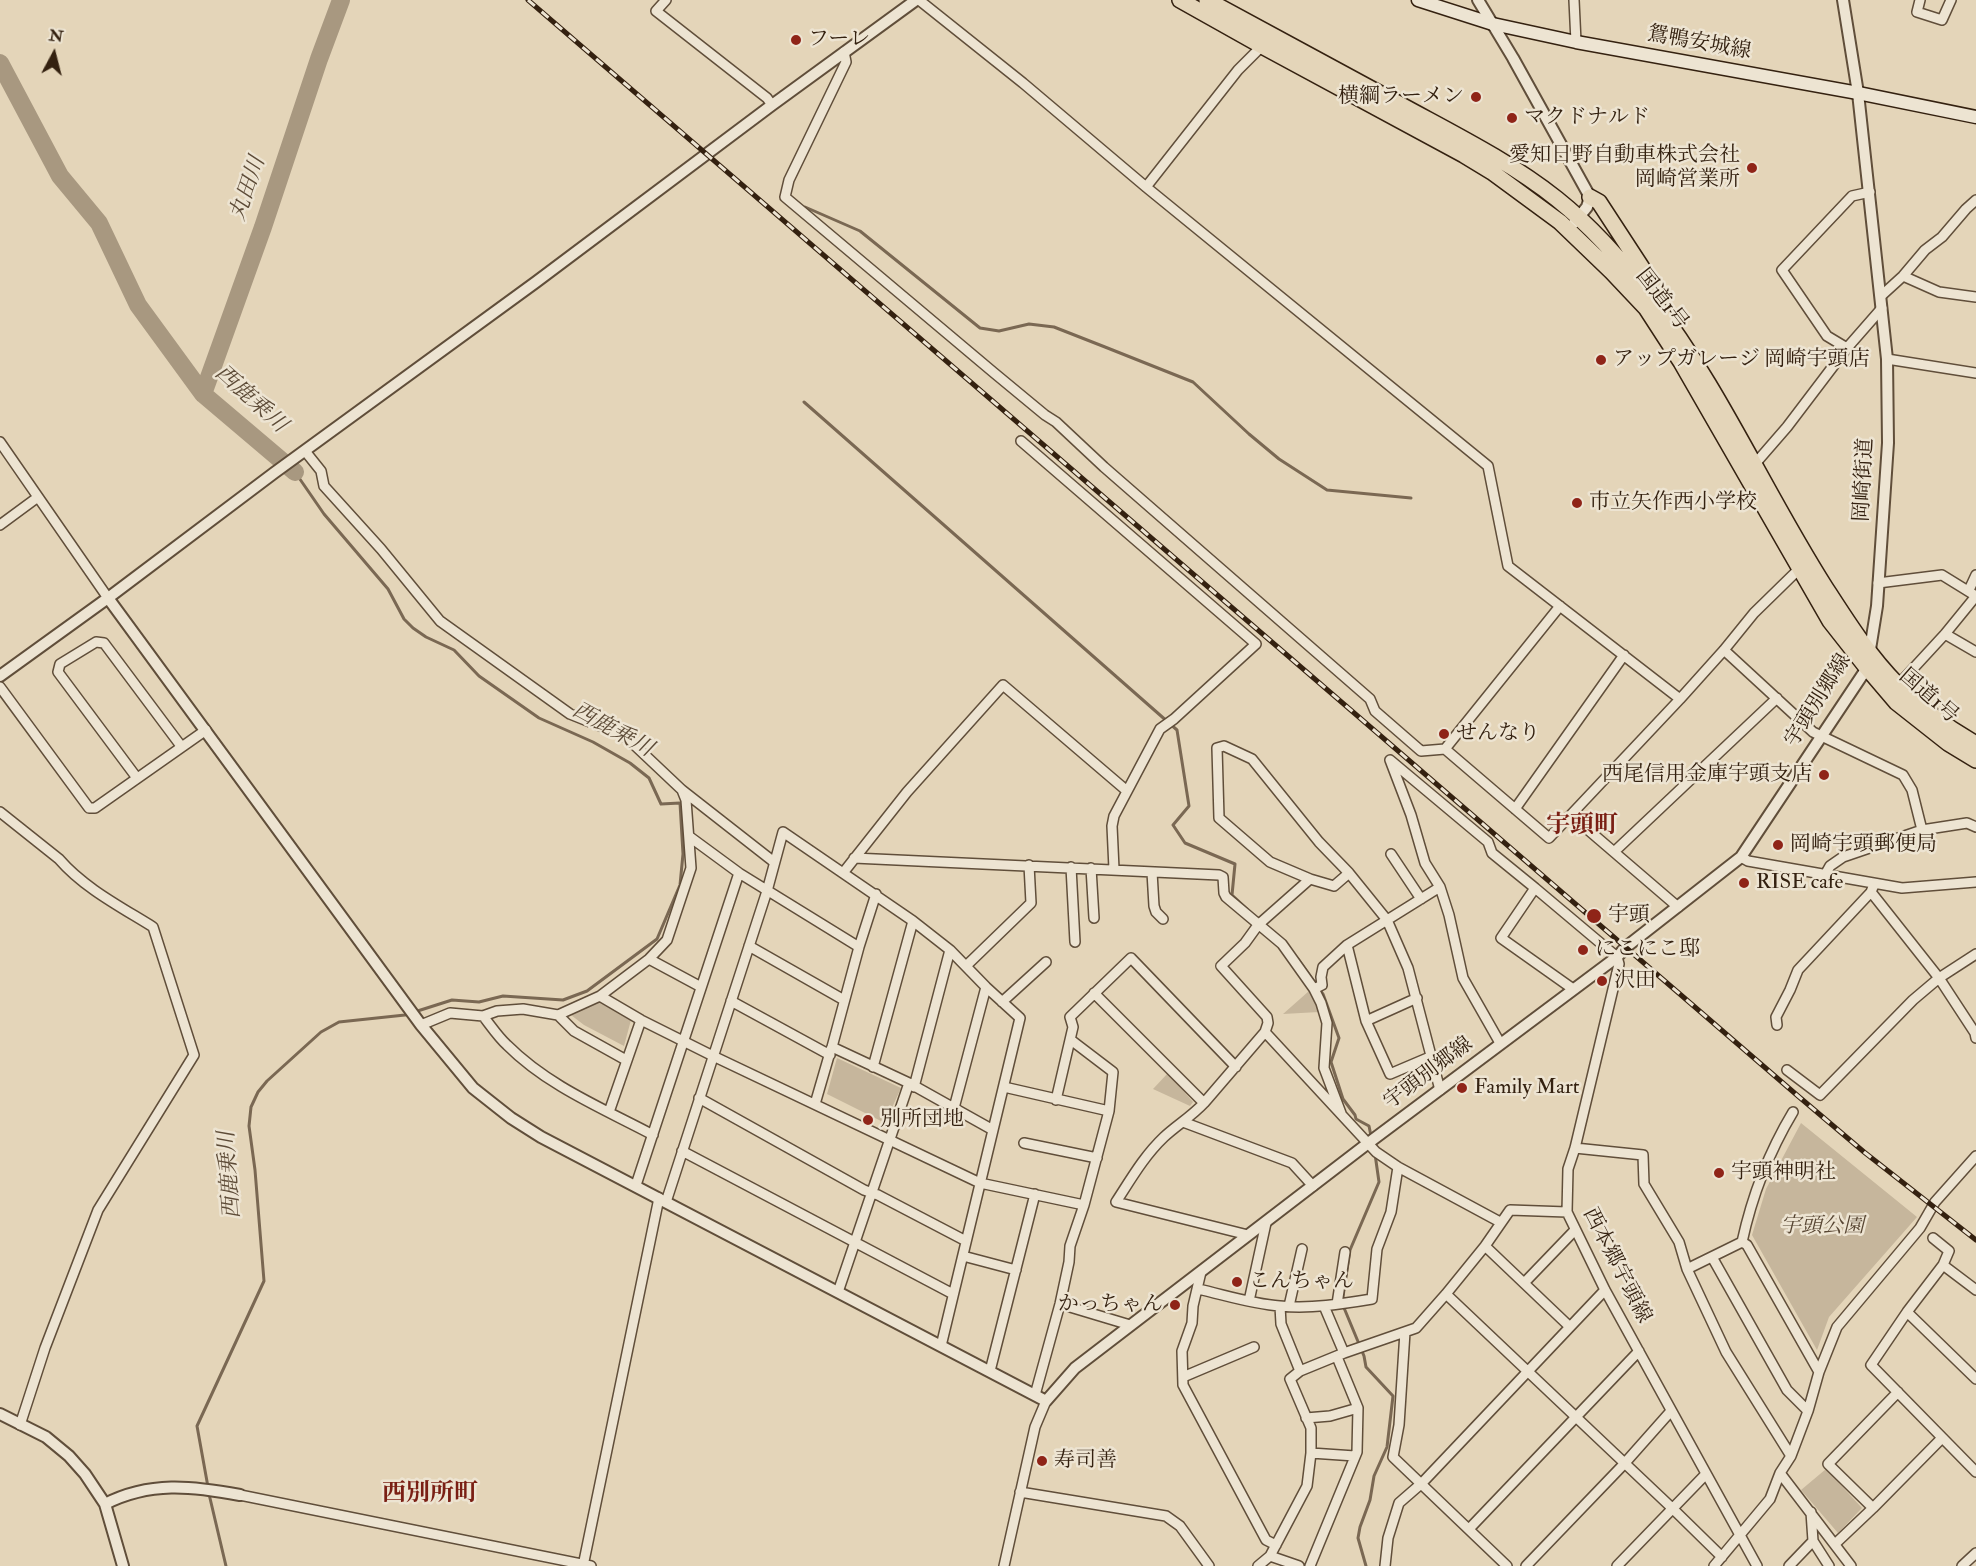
<!DOCTYPE html>
<meta charset="utf-8">
<style>
body{margin:0}
#map{position:relative;width:1976px;height:1566px;overflow:hidden;background:#e4d5b9;font-family:"IM FELL Double Pica",serif}
canvas{display:block}
.north{position:absolute;left:24px;top:24px;width:60px;height:60px;-webkit-text-stroke:4px #ede4d2;paint-order:stroke;rotate:7deg;font-size:16px;font-weight:700;line-height:24px;text-align:center;color:#342110}
.north::after{content:'';display:block;margin:auto;width:21px;height:27px;background:#342110;clip-path:polygon(50% 0,100% 100%,50% 72%,0 100%)}
</style>
<div id="map">
<canvas width="1976" height="1566"></canvas>
<div class="north">N</div>
</div>
<script>
const ctx = document.querySelector('canvas').getContext('2d');
ctx.lineJoin = 'round';
function fillPath(path, color) { ctx.fillStyle = color; ctx.fill(path, 'evenodd'); }
function stroke(path, color, width, dash) { ctx.strokeStyle = color; ctx.lineWidth = width; ctx.lineCap = dash ? 'butt' : 'round'; ctx.setLineDash(dash || []); ctx.stroke(path); }
function write(font, color, halo, rows, align = 'center') {
  ctx.font = font + ' "IM FELL Double Pica","Noto Serif JP",serif'; ctx.lineWidth = 5; ctx.setLineDash([]); ctx.textBaseline = 'middle'; ctx.strokeStyle = halo; ctx.fillStyle = color; for (const [text, x, y, turn = 0] of rows) {
    ctx.save(); ctx.translate(x, y); ctx.rotate((+turn || 0) * Math.PI / 180); ctx.textAlign = isNaN(turn) ? turn : align; if (halo) ctx.strokeText(text, 0, 0); ctx.fillText(text, 0, 0); ctx.restore();
  }
}
fillPath(new Path2D(`
 M1309,991L1319,1012L1283,1014Z
 M598,999L631,1020L624,1046L584,1025L571,1015Z
 M837,1058L901,1088L885,1123L827,1094Z
 M1168,1073L1193,1102L1190,1106L1153,1089Z
 M1801,1123L1917,1217L1829,1317L1817,1350L1752,1235L1766,1189Z
 M1826,1469L1862,1508L1838,1533L1801,1490Z`), '#c6b69c');
stroke(new Path2D(`
 M805,207L860,231L980,328L999,331L1029,324L1054,327L1105,347L1193,382L1249,434L1279,459L1327,490L1411,498
 M804,402L1177,730L1189,806L1173,825L1185,843L1235,864L1232,895L1247,909
 M1298,959L1323,994L1339,1038L1331,1062L1343,1099L1355,1115L1356,1119L1369,1126L1371,1136
 M208,1487L197,1426L264,1281L255,1170L249,1126L251,1107L258,1092L267,1081L321,1032L339,1022L405,1015L452,1000L479,1002L503,996L563,1000L587,991L657,939L680,885L683,854L680,803L661,804L649,778L630,763L593,742L539,718L479,676L454,650L426,637L413,628L404,619L388,589L324,514L295,472
 M209,1494L226,1566
 M1366,1566L1358,1538L1360,1527L1370,1500L1374,1476L1387,1447L1393,1396L1366,1367L1364,1356L1342,1303L1350,1250L1379,1182L1375,1154`), '#7a6853', 3);
stroke(new Path2D(`
 M0,63L60,176L99,223L138,305L203,394L295,472
 M203,394L263,227L319,59L341,0`), '#a89880', 18);
const minor = new Path2D(`
 M666,0L656,11L767,98L772,105
 M919,0L1023,83L1146,187L1488,466L1508,566L1680,699
 M1574,0L1576,42
 M1920,0L1917,12L1942,20L1951,0
 M844,52L846,62L789,180L785,197L993,372L1045,415L1056,422L1104,467L1370,699L1375,711L1421,751L1445,749L1549,838L1680,699L1724,650L1754,613L1799,569
 M1146,187L1238,70L1262,46
 M1903,276L1939,292L1976,297
 M1881,296L1903,276L1925,250L1942,237L1966,209L1976,200
 M1847,348L1827,336L1782,270L1852,196L1870,192
 M1887,359L1976,373
 M1021,441L1256,644L1174,719L1160,729L1114,816L1112,826L1114,869
 M0,442L108,598
 M305,451L321,471L324,486L381,549L440,621L570,714L615,732L628,739L682,790L774,862
 M1754,465L1787,427L1847,348L1882,308
 M0,525L38,497
 M1878,583L1942,575L1976,596
 M1969,590L1976,575
 M1945,634L1976,652
 M1724,650L1813,732L1903,775L1912,790L1922,830
 M1898,685L1945,634L1976,596
 M0,687L89,808H95L206,730
 M1445,749L1560,606
 M137,778L58,672L60,664L96,642L104,643L181,746
 M1515,809L1624,655
 M0,812L59,859C84,888 121,907 153,927L194,1055L98,1210L45,1348L20,1425
 M1572,816L1678,907
 M690,837L739,873L859,947
 M1615,851L1777,698
 M1391,854L1421,899
 M1741,857L1748,861L1902,888L1976,882
 M854,858L1219,875L1223,877L1224,893L1226,897L1282,944L1314,989L1321,1003L1327,1023L1324,1068L1341,1113
 M1071,867L1075,942
 M1091,868L1094,918
 M1152,872L1154,906L1156,912L1163,919
 M843,873L907,792L1003,685L1127,791
 M1349,873L1334,886L1310,879L1270,862L1219,818L1217,748L1224,746L1252,759L1319,842L1349,873L1387,920L1408,968L1440,1090
 M1825,875L1830,866L1843,857L1922,830L1967,823L1976,827
 M1440,887L1425,863L1411,815L1390,760L1488,842L1492,853L1535,888
 M1871,892L1939,978L1975,1033L1976,1038
 M876,894L859,947L832,1047L909,1083L993,1130
 M1347,945L1366,1021L1390,1074L1430,1057
 M749,946L844,1000
 M649,959L701,987
 M967,965L1031,903L1029,865
 M1314,989L1322,985L1321,977L1323,967L1347,945L1440,887L1449,915L1463,978L1500,1043
 M1573,989L1501,938L1535,888L1617,957L1619,964L1575,1148L1568,1169L1567,1212L1605,1290L1757,1566
 M1094,993L1204,1103
 M600,996L641,1020L713,1056L980,1183L1084,1205
 M731,1001L830,1055
 M1002,1002L1046,962
 M558,1015L574,1031L626,1060
 M483,1016C491,1026 498,1037 507,1045C548,1086 602,1108 653,1135
 M1366,1021L1417,998
 M421,1025L450,1013L483,1016L497,1011L523,1009L558,1015L600,996L649,959L667,940L691,868L686,800L682,790
 M1777,1025L1776,1017L1790,990L1798,970L1871,892L1873,887
 M1265,1032L1376,1152L1398,1167L1500,1222
 M873,1067L913,921
 M1787,1070L1820,1095L1913,1000L1939,978L1976,954
 M914,1087L950,950
 M1004,1087L1109,1111
 M699,1098L864,1190L878,1195L966,1241
 M1056,1100L1073,1027L1070,1017L1131,958L1236,1067
 M815,1104L831,1049
 M954,1108L986,987
 M609,1112L641,1020
 M1183,1122L1292,1163L1313,1186
 M1024,1143L1097,1158
 M1575,1148L1643,1155L1644,1184L1679,1242L1687,1269L1726,1352L1791,1456
 M682,1151L953,1294
 M636,1185L739,873
 M666,1202L767,891L783,832L913,921L950,950L986,987L1020,1018L941,1346
 M1248,1235L1116,1202C1131,1179 1144,1156 1164,1137C1177,1125 1192,1116 1204,1103L1265,1032L1268,1023L1267,1017L1221,966L1245,943L1258,925L1310,879
 M1933,1238L1949,1251L1943,1265
 M1742,1242L1747,1245L1819,1372
 M1742,1242C1752,1196 1769,1152 1793,1112
 M1485,1246L1570,1327
 M963,1256L1016,1270
 M1712,1257L1787,1390L1808,1411
 M1687,1269L1742,1242
 M1201,1272L1193,1306L1192,1323L1182,1351L1183,1385L1266,1540L1276,1545
 M1525,1282L1575,1230
 M1198,1289C1225,1295 1252,1304 1280,1306C1311,1309 1342,1304 1372,1299L1377,1249L1391,1212L1398,1167
 M1976,1290L1943,1265L1907,1312L1871,1365L1976,1472
 M838,1292L909,1083
 M1446,1294L1672,1508L1722,1557
 M1249,1301L1266,1223
 M1060,1304L1130,1325
 M1337,1304L1345,1252
 M1280,1306L1281,1324L1300,1371
 M1289,1306L1302,1249
 M1324,1306L1344,1353
 M1907,1312L1976,1379
 M1405,1332L1399,1425L1393,1457L1507,1566
 M990,1371L1035,1194
 M1183,1377L1254,1347
 M1035,1395L1060,1304L1069,1262L1070,1246L1084,1205L1109,1111L1113,1072L1071,1040
 M1306,1418L1330,1416L1358,1408
 M1311,1453L1355,1456
 M1780,1473L1851,1566
 M1020,1492L1166,1516L1180,1526L1209,1566
 M240,1495L591,1566
 M1873,1508L1828,1464L1898,1392
 M1469,1529L1639,1351
 M1813,1541L1829,1566
 M1835,1544L1873,1508L1942,1438
 M1270,1556L1299,1566
 M583,1566L659,1198
 M1004,1566L1035,1427L1046,1401
 M1258,1566L1270,1556L1307,1486L1311,1453V1428L1290,1379L1300,1371L1344,1353L1416,1328L1446,1294L1485,1246L1510,1210L1567,1212
 M1310,1566L1357,1452L1358,1408L1337,1357
 M1385,1566L1388,1538L1399,1503L1422,1483L1605,1290
 M1526,1566L1624,1464L1671,1411
 M1617,1566L1706,1474
 M1714,1566L1770,1499L1780,1473L1791,1456L1808,1411L1819,1372L1837,1327L1920,1228L1935,1202L1976,1156
 M1789,1566L1813,1541L1811,1512
 M1962,1566L1976,1553`);
const tertiary = new Path2D(`
 M1478,0L1513,58L1590,197L1587,207L1574,223
 M108,598L421,1025L473,1088L511,1118L541,1137L1046,1401L1075,1368L1367,1144L1617,957L1626,947L1741,857L1867,668L1877,606L1888,443L1887,359L1858,93L1843,0
 M0,676L108,598L274,473L536,282L772,105L916,0
 M0,1414L46,1437L69,1456L85,1474L105,1504L123,1566
 M105,1504C150,1481 192,1486 240,1495`);
const secondary = new Path2D(`
 M1418,0L1493,24L1576,42L1858,93L1976,117`);
const trunk = new Path2D(`
 M1180,0L1262,46L1464,155L1492,172L1560,222L1612,272L1646,308L1681,362L1830,621L1867,668L1896,702L1948,743L1976,760
 M1207,0C1272,35 1336,70 1401,105C1454,134 1509,161 1557,199C1592,227 1624,263 1651,299C1720,388 1765,493 1825,587C1847,621 1869,656 1897,684C1921,708 1948,728 1976,744
 M1590,197L1599,202L1646,274L1650,295`);
stroke(minor, '#604e3a', 12);
stroke(tertiary, '#604e3a', 14);
stroke(secondary, '#342110', 15);
stroke(trunk, '#342110', 18);
stroke(minor, '#ede4d2', 9);
stroke(tertiary, '#ede4d2', 10);
stroke(secondary, '#ede4d2', 12);
stroke(trunk, '#e4d5b9', 15);
const rail = new Path2D(`
 M528,0L1798,1096L1864,1152L1976,1240`);
stroke(rail, '#342110', 5);
stroke(rail, '#ede4d2', 3, [9]);
for (const [x, y, r, color] of [
 [796,40,6,"#8f2418"],
 [1476,97,6,"#8f2418"],
 [1512,118,6,"#8f2418"],
 [1752,168,6,"#8f2418"],
 [1601,360,6,"#8f2418"],
 [1577,503,6,"#8f2418"],
 [1444,734,6,"#8f2418"],
 [1824,775,6,"#8f2418"],
 [1778,845,6,"#8f2418"],
 [1744,883,6,"#8f2418"],
 [1594,916,8,"#8f2418"],
 [1583,950,6,"#8f2418"],
 [1602,981,6,"#8f2418"],
 [1462,1088,6,"#8f2418"],
 [868,1120,6,"#8f2418"],
 [1719,1173,6,"#8f2418"],
 [1237,1282,6,"#8f2418"],
 [1175,1305,6,"#8f2418"],
 [1042,1461,6,"#8f2418"]
]) { const dot = new Path2D(); dot.arc(x, y, r, 0, 2 * Math.PI); ctx.fillStyle = color; ctx.fill(dot); stroke(dot, '#ede4d2', 2); }
write('21px', '#342110', '#ede4d2', [
 ["フーレ",808,40],
 ["横綱ラーメン",1464,97,"right"],
 ["マクドナルド",1524,118],
 ["愛知日野自動車株式会社",1740,156,"right"],
 ["岡崎営業所",1740,180,"right"],
 ["アップガレージ 岡崎宇頭店",1613,360],
 ["市立矢作西小学校",1589,503],
 ["せんなり",1456,734],
 ["西尾信用金庫宇頭支店",1812,775,"right"],
 ["岡崎宇頭郵便局",1790,845],
 ["RISE cafe",1756,883],
 ["宇頭",1608,916],
 ["にこにこ邸",1595,950],
 ["沢田",1614,981],
 ["Family Mart",1474,1088],
 ["別所団地",880,1120],
 ["宇頭神明社",1731,1173],
 ["こんちゃん",1249,1282],
 ["かっちゃん",1163,1305,"right"],
 ["寿司善",1054,1461]
], 'left');
write('21px', '#342110', '#ede4d2', [
 ["鴛鴨安城線",1699,44,10],
 ["国道1号",1661,300,52],
 ["岡崎街道",1865,480,-87],
 ["国道1号",1928,697,41],
 ["宇頭別郷線",1819,701,-58],
 ["宇頭別郷線",1429,1074,-37],
 ["西本郷宇頭線",1616,1266,63]
]);
write('italic 21px', '#584633', '#ede4d2', [
 ["宇頭公園",1822,1227]
]);
write('italic 22px', '#5d4b37', '#ede4d2', [
 ["丸田川",249,189,-71],
 ["西鹿乗川",250,400,42],
 ["西鹿乗川",612,731,29],
 ["西鹿乗川",231,1175,-94]
]);
write('bold 24px', '#7a1f14', '#ede4d2', [
 ["宇頭町",1582,827],
 ["西別所町",430,1495]
]);
</script>
